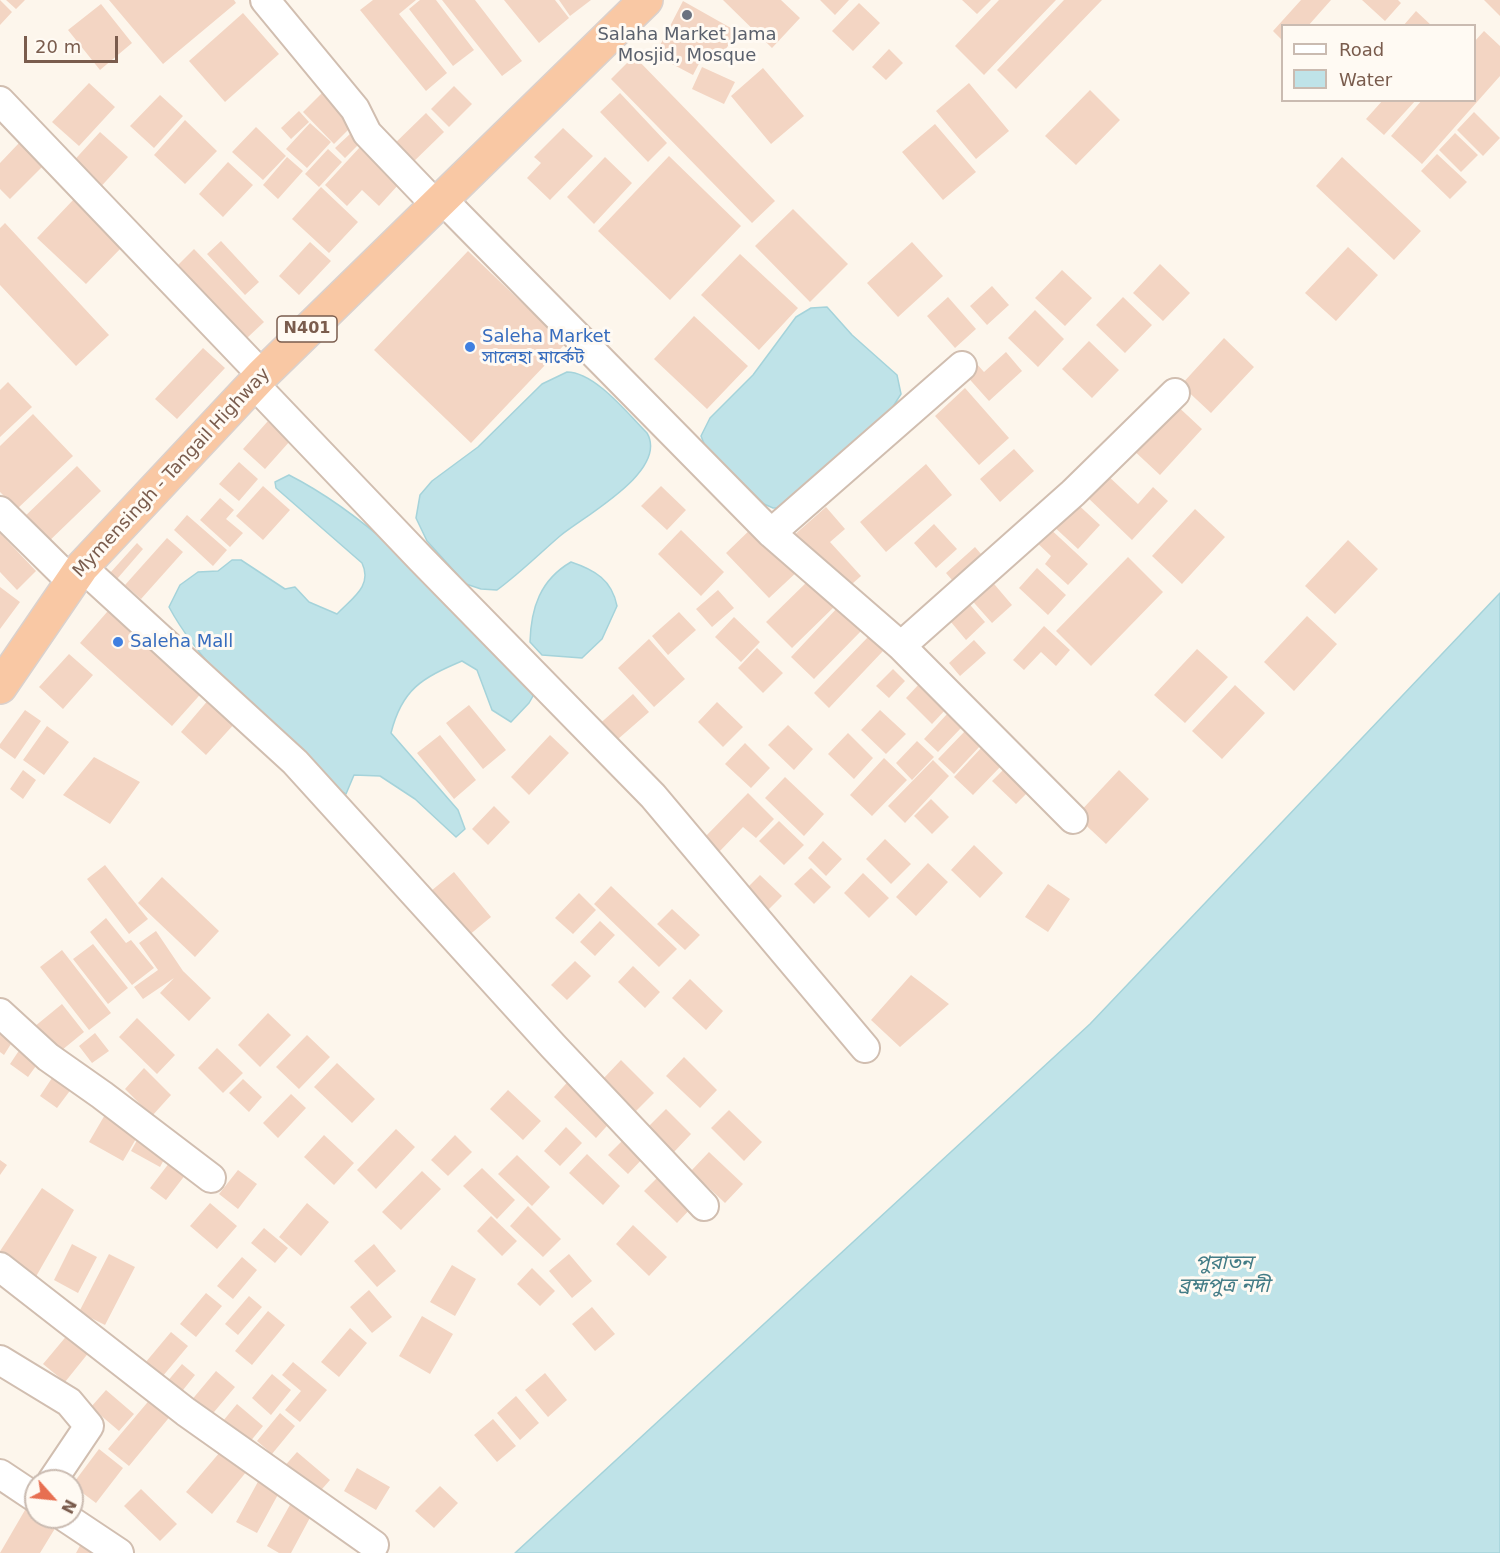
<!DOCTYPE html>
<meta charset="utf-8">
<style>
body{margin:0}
#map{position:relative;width:1500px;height:1553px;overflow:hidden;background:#fdf6ec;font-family:"DejaVu Sans",sans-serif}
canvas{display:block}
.legend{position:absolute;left:1281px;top:24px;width:195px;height:78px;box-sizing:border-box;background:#fffaf3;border:2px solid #cabbb1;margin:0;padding:8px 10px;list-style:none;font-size:18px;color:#7a5c4d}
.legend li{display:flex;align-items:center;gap:12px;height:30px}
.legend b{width:30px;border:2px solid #cabbb1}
.north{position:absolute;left:24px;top:1469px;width:60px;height:60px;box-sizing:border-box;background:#fffaf3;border:2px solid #cabbb1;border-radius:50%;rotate:117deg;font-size:16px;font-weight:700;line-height:24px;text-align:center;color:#7a5c4d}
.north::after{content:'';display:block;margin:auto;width:21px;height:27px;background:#e76f51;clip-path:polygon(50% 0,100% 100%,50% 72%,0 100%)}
.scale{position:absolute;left:24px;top:36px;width:94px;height:27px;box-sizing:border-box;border:3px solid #7a5c4d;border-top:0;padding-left:8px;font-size:18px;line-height:21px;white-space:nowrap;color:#7a5c4d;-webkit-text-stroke:4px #fffaf3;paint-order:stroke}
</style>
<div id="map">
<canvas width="1500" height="1553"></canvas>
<ul class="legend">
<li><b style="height:8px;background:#fff"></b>Road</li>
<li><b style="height:16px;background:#bfe3e8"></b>Water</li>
</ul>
<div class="north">N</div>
<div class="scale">20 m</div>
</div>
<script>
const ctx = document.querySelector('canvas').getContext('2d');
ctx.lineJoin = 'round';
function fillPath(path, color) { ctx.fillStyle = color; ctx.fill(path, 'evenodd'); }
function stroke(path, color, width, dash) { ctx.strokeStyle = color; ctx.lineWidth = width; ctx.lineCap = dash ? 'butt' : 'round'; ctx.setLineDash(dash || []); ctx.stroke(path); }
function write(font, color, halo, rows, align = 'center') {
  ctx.font = font + ' "DejaVu Sans","Noto Sans Bengali",sans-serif'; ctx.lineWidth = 6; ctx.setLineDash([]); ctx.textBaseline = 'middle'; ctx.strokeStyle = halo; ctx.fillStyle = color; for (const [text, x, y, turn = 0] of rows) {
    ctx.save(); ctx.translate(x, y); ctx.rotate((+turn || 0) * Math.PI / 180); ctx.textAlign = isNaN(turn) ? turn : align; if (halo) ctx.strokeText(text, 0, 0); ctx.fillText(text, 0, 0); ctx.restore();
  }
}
const water = new Path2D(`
 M827,307L852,335L897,375L901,394L889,413L782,508H773L764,504L705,446L701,436L710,418L753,375L796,317L811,308Z
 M567,372C595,372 628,414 647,433C669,471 584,516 560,536C539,554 520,573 497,590L481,589L466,584L427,541L416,518L420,495L432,481L478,447L542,384Z
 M289,475C383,523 455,610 528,683L533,696L529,703L511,722L492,710L477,670L462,661C422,678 402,689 391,733L458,810L465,829L456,837L415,799L380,776L354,775L346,794L337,789C282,736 205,674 169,607L180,585L198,572L218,571L232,560H241L285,589L295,587L309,602L337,614C352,598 373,586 362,563L276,488L275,482Z
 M571,562C595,570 612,580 617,606L602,639L582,658L542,655L530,642C531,608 540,580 571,562Z
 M1500,593V1553H515L1090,1024Z`);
fillPath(water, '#bfe3e8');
stroke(water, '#a5d3da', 1.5);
fillPath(new Path2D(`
 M0,0L12,12L0,25Z
 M6,0H25L16,9Z
 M109,0H234L236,3L163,64Z
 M373,0H416L399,14L447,73L426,91L360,10Z
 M420,0H436L474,50L453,66L409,9Z
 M442,0H475L522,61L502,76Z
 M504,0H555L569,18L539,43Z
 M559,0H591L570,16Z
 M723,0H781L800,18L772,48Z
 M820,0H849L835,15Z
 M962,0H991L977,14Z
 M999,0H1056L984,75L955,46Z
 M1064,0H1102L1016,89L997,70Z
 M1301,0H1331L1308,26H1282V40L1273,31Z
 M1362,0H1398L1401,3L1385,21Z
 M1484,0H1500V16Z
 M683,1L738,32L717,61L704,54L693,75L655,55Z
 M859,3L880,23L853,51L832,31Z
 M101,4L132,43L100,70L68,30Z
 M1416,11L1432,26H1403Z
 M243,13L279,54L225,102L189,61Z
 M1484,31L1500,46V76L1422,164L1391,136L1422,100H1474V42Z
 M889,49L903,63L886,80L872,67Z
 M634,56L775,201L752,223L611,79Z
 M702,67L735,82L724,104L692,89Z
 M763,68L804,116L771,144L731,96Z
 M89,83L115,107L79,146L52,122Z
 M969,83L1009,131L976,159L936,111Z
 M454,86L472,104L449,127L431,109Z
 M1090,90L1120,120L1076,165L1045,136Z
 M324,91L355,123L334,144L303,112Z
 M620,93L667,143L648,162L600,112Z
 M160,95L183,116L154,148L130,126Z
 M1383,100H1416L1384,135L1366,119Z
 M299,111L309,122L291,139L281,128Z
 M1474,112L1500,138L1483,156L1457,130Z
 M426,113L444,132L406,169L388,150Z
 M185,120L217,151L185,184L154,155Z
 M310,123L331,142L307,168L286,149Z
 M935,124L976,172L943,200L902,152Z
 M256,127L286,156L263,180L232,152Z
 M563,128L593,156L550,200L527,178L541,163L534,157Z
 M100,132L128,157L96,192L69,166Z
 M351,133L360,143L345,158L335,148Z
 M1455,133L1478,155L1461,172L1439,150Z
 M19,143L43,166L10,199L0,189V163Z
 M360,147L399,184L379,206L362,190L347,206L325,185Z
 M328,149L342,162L319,187L305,174Z
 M1437,154L1467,182L1450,199L1421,171Z
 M669,156L741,226L670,300L598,231Z
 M287,157L303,171L278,199L263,185Z
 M605,157L632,183L594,224L567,197Z
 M1342,157L1421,231L1394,260L1316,186Z
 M228,162L253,185L223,217L199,194Z
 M321,187L358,222L329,253L292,219Z
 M74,199L123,246L86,284L37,238Z
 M793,209L848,264L810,302L755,246Z
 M5,223L109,335L76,366L0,285V228Z
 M221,241L259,282L245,295L207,254Z
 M310,242L331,261L299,295L279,276Z
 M912,242L943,276L898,317L867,283Z
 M1348,247L1378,275L1336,321L1305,293Z
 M194,249L264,322L247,338L178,265Z
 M468,251L565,344L471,443L374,350Z
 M740,254L798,308L759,350L701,295Z
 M1160,264L1190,293L1163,321L1133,293Z
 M1062,270L1092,298L1065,326L1035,298Z
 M992,286L1009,305L987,325L970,306Z
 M948,297L976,329L955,348L927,316Z
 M1123,297L1152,325L1125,353L1096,325Z
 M1035,310L1064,339L1038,367L1008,338Z
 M694,316L748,366L707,409L654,359Z
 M1224,338L1254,367L1211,413L1181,385Z
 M1089,341L1119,370L1092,398L1062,369Z
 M203,348L225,368L177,419L155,399Z
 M1006,352L1022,371L989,401L964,373L976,363L984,372Z
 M8,382L32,407L0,437V390Z
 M965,388L1009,438L979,465L935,416Z
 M1172,401L1202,429L1160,475L1130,447Z
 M33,414L73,456L17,509L0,492V446Z
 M268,421L290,441L265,469L243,449Z
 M1014,449L1034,471L1000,502L980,479Z
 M239,462L258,479L239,501L219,484Z
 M926,464L952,495L886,552L860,522Z
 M77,466L101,491L44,546L20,521Z
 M1105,473L1138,504L1153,487L1168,501L1132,540L1085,495Z
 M263,486L290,510L263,540L236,516Z
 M661,486L686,510L667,530L641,506Z
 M220,498L234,510L226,519L243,533L230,547L200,520Z
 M1072,499L1100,525L1078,549L1050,523Z
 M826,507L845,529L830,542L861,576L843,592L793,536Z
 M1195,509L1225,537L1182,584L1152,556Z
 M187,515L227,550L213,566L174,530Z
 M934,524L957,549L936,568L914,543Z
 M755,525L799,570L769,598L726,553Z
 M1046,525L1088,564L1068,585L1045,564L1051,556L1033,539Z
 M681,530L724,572L701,596L658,554Z
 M0,533L36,571L17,590L0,572Z
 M167,538L183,552L141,599L125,585Z
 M1348,540L1378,569L1335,614L1305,586Z
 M137,543L143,549L117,579L110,573Z
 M975,547L987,561L958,587L946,573Z
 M1128,557L1163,592L1091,666L1056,631Z
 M1037,568L1066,595L1048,615L1019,588Z
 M811,578L837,604L792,648L766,622Z
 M989,578L1012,605L992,623L968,596Z
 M0,587L20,602L0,629Z
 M718,590L734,608L712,627L696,609Z
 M965,599L985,622L966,640L946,616Z
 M114,604L206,688L172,726L80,643Z
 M839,606L863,629L814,679L791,657Z
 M679,612L696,630L668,655L652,636Z
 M1307,616L1337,644L1294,691L1264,662Z
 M734,617L760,642L741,662L715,637Z
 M1044,626L1070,650L1056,666L1041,652L1024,670L1013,660Z
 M869,636L883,651L829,708L814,693Z
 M649,639L685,679L654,707L618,668Z
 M974,640L986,653L960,676L949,663Z
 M757,648L783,673L763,693L738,668Z
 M1197,649L1228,677L1185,723L1154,695Z
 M69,654L93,675L63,709L39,687Z
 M893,669L905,681L889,698L876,686Z
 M921,682L947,708L932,724L906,698Z
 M1235,685L1265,713L1222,759L1192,731Z
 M633,694L649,712L610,746L595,728Z
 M210,698L236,722L206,755L181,732Z
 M717,702L743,727L723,747L698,722Z
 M469,705L506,750L483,769L446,723Z
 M25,710L41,721L15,759L0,748V744Z
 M880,710L906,734L886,754L861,730Z
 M948,713L962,727L938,752L924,739Z
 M788,725L813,749L794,770L768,745Z
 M47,726L69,742L44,775L23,760Z
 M966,730L981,745L954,774L938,759Z
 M848,733L873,758L854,779L828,754Z
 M440,735L476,780L454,799L417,753Z
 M550,735L569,753L529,795L511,777Z
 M917,741L934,757L912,780L896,763Z
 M745,743L770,768L751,788L725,764Z
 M983,746L1002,765L973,795L954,777Z
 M94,757L140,782L110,824L63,795Z
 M884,758L907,780L872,816L850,795Z
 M933,760L949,776L905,823L888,806Z
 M1006,767L1030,790L1016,804L992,781Z
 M23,770L36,780L23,799L10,789Z
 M1119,770L1149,799L1106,844L1076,816Z
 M785,777L824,814L804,836L765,798Z
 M748,793L774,819L756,838L743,827L719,852L704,838Z
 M931,799L949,817L932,834L914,816Z
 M494,806L510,822L488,845L472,829Z
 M779,821L804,845L784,865L759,841Z
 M885,839L911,864L891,884L866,859Z
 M823,841L842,859L826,876L808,858Z
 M974,845L1003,873L980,898L951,870Z
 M928,863L948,882L916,916L896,897Z
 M105,865L148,919L129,934L87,879Z
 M811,868L831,887L814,904L794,884Z
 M454,872L491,917L468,936L431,891Z
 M863,873L889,898L869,918L844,893Z
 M760,875L782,896L767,911L745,890Z
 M162,877L219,931L195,957L138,903Z
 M1048,884L1070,899L1048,932L1025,917Z
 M611,886L677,949L659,967L594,904Z
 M579,893L596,910L573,934L555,918Z
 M672,909L700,935L685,950L657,924Z
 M106,918L126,943L131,940L154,968L132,985L90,932Z
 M600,921L615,935L595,956L580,942Z
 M156,931L183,971L211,998L189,1021L160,993L174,978L143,999L134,987L158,970L139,943Z
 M93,944L128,988L108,1004L73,959Z
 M62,950L111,1013L89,1030L40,967Z
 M575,961L591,976L567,1000L551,985Z
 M633,966L660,992L645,1008L618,982Z
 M911,975L949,1004L900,1047L871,1020Z
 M690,979L723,1011L706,1030L672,998Z
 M62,1004L84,1032L56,1055L34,1027Z
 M268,1013L291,1035L260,1067L238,1045Z
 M137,1018L175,1055L157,1074L119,1037Z
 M0,1026L16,1036L4,1055L0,1052Z
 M95,1033L109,1051L92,1063L79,1046Z
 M307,1035L330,1057L299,1089L276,1067Z
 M22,1046L41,1059L28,1077L10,1064Z
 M217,1048L243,1073L223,1093L198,1068Z
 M684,1057L717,1090L700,1108L666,1076Z
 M621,1060L654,1093L636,1111L603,1079Z
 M337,1063L375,1099L352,1123L314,1087Z
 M144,1068L171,1095L152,1116L125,1089Z
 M54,1075L72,1088L57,1108L40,1096Z
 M573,1076L615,1117L596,1138L554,1097Z
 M243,1079L262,1097L249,1112L229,1093Z
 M508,1090L541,1121L523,1140L490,1109Z
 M291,1094L306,1108L278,1138L263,1123Z
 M666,1109L691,1134L672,1154L646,1129Z
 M729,1110L762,1142L744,1161L711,1128Z
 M106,1113L140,1132L123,1161L89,1142Z
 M566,1127L582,1143L560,1166L544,1151Z
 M396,1129L415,1147L376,1189L357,1170Z
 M140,1135L168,1152L160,1167L131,1151Z
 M324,1135L354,1163L334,1185L304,1157Z
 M455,1135L472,1152L448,1176L431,1160Z
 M626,1137L645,1156L628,1174L608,1155Z
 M709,1152L743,1184L725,1203L691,1171Z
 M587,1154L620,1186L603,1205L569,1173Z
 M517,1155L550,1187L532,1206L498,1174Z
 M173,1158L189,1170L166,1200L150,1188Z
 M0,1160L7,1165L0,1175Z
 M482,1168L515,1200L497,1219L463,1186Z
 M238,1170L257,1184L238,1209L219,1194Z
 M422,1171L441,1189L401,1230L382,1212Z
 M662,1173L695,1204L677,1223L644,1191Z
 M42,1188L74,1210L34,1280L0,1258V1251Z
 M210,1203L237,1226L217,1249L190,1226Z
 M307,1203L329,1222L301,1256L279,1237Z
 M528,1206L561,1239L543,1257L510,1226Z
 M491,1216L517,1241L502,1256L477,1231Z
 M633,1225L667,1257L649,1276L616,1244Z
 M264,1228L288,1248L275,1263L251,1243Z
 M72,1244L97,1257L78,1293L54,1280Z
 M374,1244L396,1271L377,1287L354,1261Z
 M109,1254L135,1267L105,1325L79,1312Z
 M569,1254L592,1281L572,1298L549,1271Z
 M242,1257L257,1270L233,1299L217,1286Z
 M452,1265L476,1279L455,1316L430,1302Z
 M532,1268L555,1291L540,1306L517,1284Z
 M369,1290L392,1317L372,1333L350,1307Z
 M206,1293L222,1306L196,1337L180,1324Z
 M249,1296L262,1307L238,1335L225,1324Z
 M592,1307L615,1334L595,1351L572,1324Z
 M268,1311L285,1325L252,1365L235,1351Z
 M422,1316L453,1334L430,1374L399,1356Z
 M350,1328L367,1343L339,1377L321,1362Z
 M171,1332L188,1346L162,1377L145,1363Z
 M69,1333L90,1351L65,1382L43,1364Z
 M293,1362L327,1390L300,1422L285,1410L301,1391L282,1375Z
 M182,1364L195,1375L179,1395L166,1383Z
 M216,1371L235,1387L209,1418L190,1402Z
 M545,1373L567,1400L548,1417L525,1390Z
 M272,1374L291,1390L271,1415L252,1398Z
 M106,1390L134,1414L119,1431L91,1407Z
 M516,1396L539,1423L520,1440L497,1413Z
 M152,1397L172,1414L129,1466L108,1449Z
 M237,1404L263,1426L249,1443L223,1421Z
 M280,1413L295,1426L272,1454L257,1441Z
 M493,1419L516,1446L497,1462L474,1435Z
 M226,1445L251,1466L212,1514L186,1492Z
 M99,1449L123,1468L96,1503L72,1485Z
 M297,1452L330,1480L315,1497L282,1469Z
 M357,1468L390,1487L376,1510L344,1491Z
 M260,1478L281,1489L257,1533L236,1522Z
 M440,1486L458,1503L434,1528L415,1511Z
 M141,1489L177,1524L160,1541L124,1506Z
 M32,1498L36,1500V1517H62L40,1553H0Z
 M291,1503L312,1514L291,1553H279L267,1546Z
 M83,1540L105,1553H76Z`), '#f3d5c3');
const minor = new Path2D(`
 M265,0L355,109L367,133L436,205
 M0,101L262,375
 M442,199L771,533L901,646L1073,819
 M254,384L421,559L653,796L865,1048
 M0,511L72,582
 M771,533L962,366
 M82,567L295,762L553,1046L704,1206
 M901,646L1073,493L1175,393
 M0,1013L48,1057L102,1095L211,1178
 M0,1267L186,1412L374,1545
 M0,1360L69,1402L89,1426L52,1481
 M0,1474L36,1498
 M65,1517L119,1553`);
const trunk = new Path2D(`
 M0,687L82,567L262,375L646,0`);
stroke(minor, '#d1beb0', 32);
stroke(trunk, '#dad1cd', 36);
stroke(minor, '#fff', 28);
stroke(trunk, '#f9c8a4', 33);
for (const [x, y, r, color] of [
 [687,15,6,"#6b7280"],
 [470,347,6,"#3f7fe0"],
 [118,642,6,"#3f7fe0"]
]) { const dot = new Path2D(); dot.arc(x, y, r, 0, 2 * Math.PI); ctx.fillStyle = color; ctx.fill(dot); stroke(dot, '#fffaf3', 2); }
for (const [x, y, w] of [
 [307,329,60]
]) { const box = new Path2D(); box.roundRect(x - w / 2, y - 13, w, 26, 4.5); ctx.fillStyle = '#fffaf3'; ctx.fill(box); stroke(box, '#7a5c4d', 1.5); }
write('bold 16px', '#7a5c4d', null, [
 ["N401",307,329]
]);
write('18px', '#5b616d', '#fffaf3', [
 ["Salaha Market Jama",687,35],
 ["Mosjid, Mosque",687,56]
]);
write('18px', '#366cbe', '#fffaf3', [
 ["Saleha Market",482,337],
 ["সালেহা মার্কেট",482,358],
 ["Saleha Mall",130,642]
], 'left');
write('18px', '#7a5c4d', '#fffaf3', [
 ["Mymensingh - Tangail Highway",172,473,-47]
]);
write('italic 20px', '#437c86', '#fffaf3', [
 ["পুরাতন",1224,1264],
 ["ব্রহ্মপুত্র নদী",1224,1287]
]);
</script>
